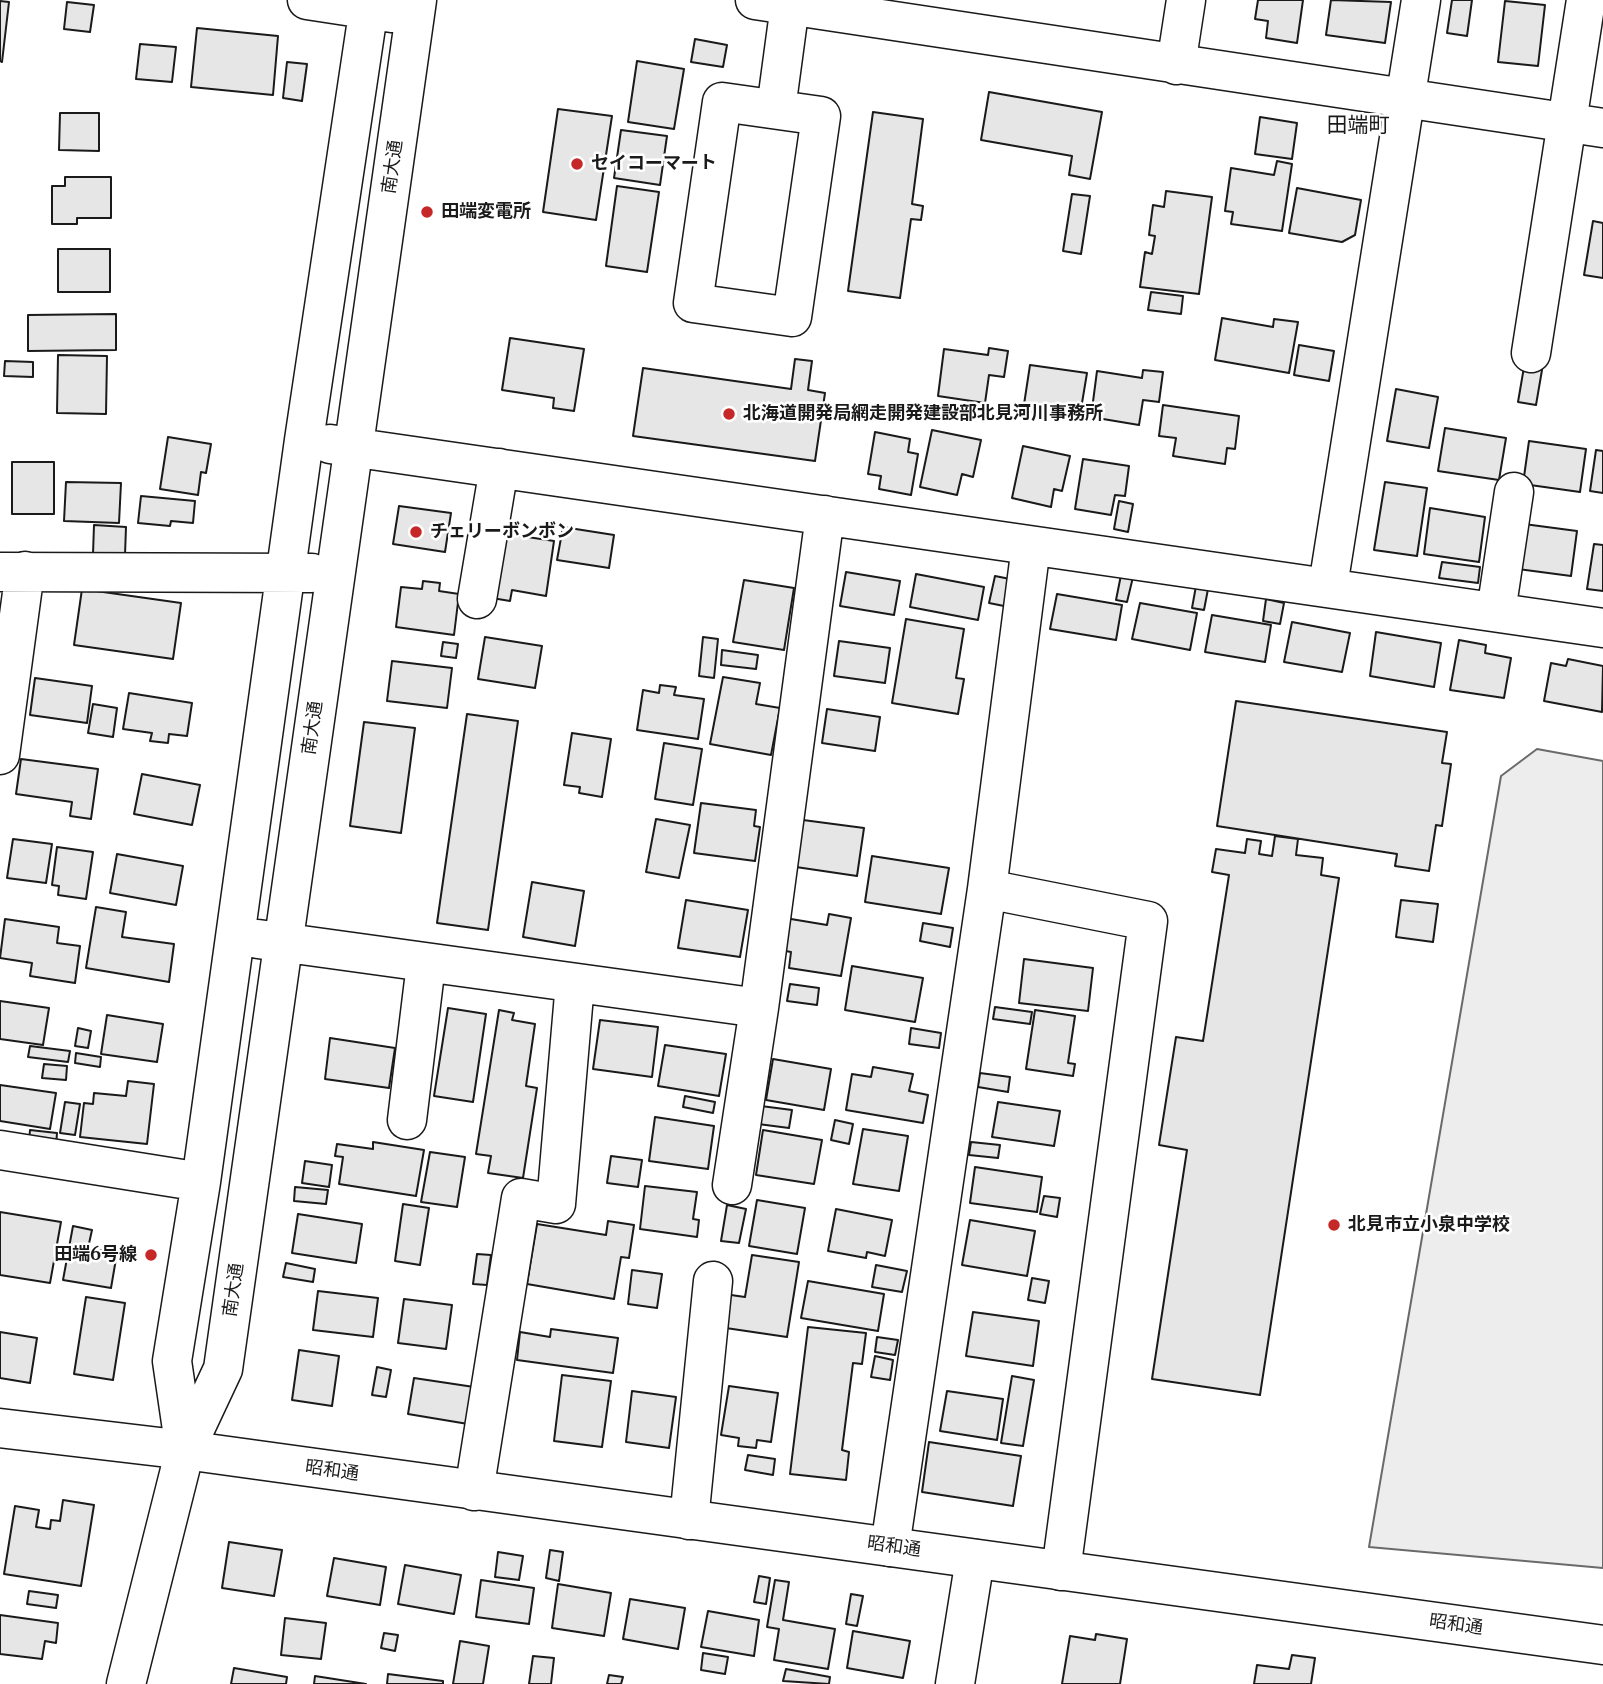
<!DOCTYPE html>
<meta charset="utf-8">
<style>
body{margin:0}
canvas{display:block;background:#fff}
</style>
<canvas width="1603" height="1684"></canvas>
<script>
const ctx = document.querySelector('canvas').getContext('2d');
ctx.lineJoin = 'round';
function fillPath(path, color) { ctx.fillStyle = color; ctx.fill(path, 'evenodd'); }
function stroke(path, color, width, dash) { ctx.strokeStyle = color; ctx.lineWidth = width; ctx.lineCap = dash ? 'butt' : 'round'; ctx.setLineDash(dash || []); ctx.stroke(path); }
function write(font, color, halo, rows, align = 'center') {
  ctx.font = font + ' Merriweather,"Noto Sans JP",serif'; ctx.lineWidth = 5; ctx.setLineDash([]); ctx.textBaseline = 'middle'; ctx.strokeStyle = halo; ctx.fillStyle = color; for (const [text, x, y, turn = 0] of rows) {
    ctx.save(); ctx.translate(x, y); ctx.rotate((+turn || 0) * Math.PI / 180); ctx.textAlign = isNaN(turn) ? turn : align; if (halo) ctx.strokeText(text, 0, 0); ctx.fillText(text, 0, 0); ctx.restore();
  }
}
const green = new Path2D(`
 M1537,749L1603,761V1568L1369,1547L1501,776Z`);
fillPath(green, '#ededed');
stroke(green, '#6a6a6a', 2);
const building = new Path2D(`
 M1258,0H1303L1297,43L1266,38L1268,21L1255,19Z
 M1331,0L1391,2L1385,43L1326,35Z
 M1452,0H1472L1467,36L1447,33Z
 M0,1L9,2L2,62L0,61Z
 M1505,1L1545,5L1538,66L1498,62Z
 M67,2L94,5L90,32L64,29Z
 M197,28L278,36L273,95L191,87Z
 M695,39L727,45L723,67L691,62Z
 M140,44L176,47L172,82L136,79Z
 M637,61L684,69L674,129L628,122Z
 M287,62L307,64L302,101L283,98Z
 M989,92L1102,112L1090,179L1069,175L1072,156L981,140Z
 M558,109L612,116L596,220L543,212Z
 M873,112L923,119L912,204L923,206L921,220L911,219L900,298L848,291Z
 M60,113H99V151L59,150Z
 M1260,117L1297,123L1292,159L1255,154Z
 M621,130L667,136L660,185L614,178Z
 M1277,161L1292,164L1282,231L1231,224L1233,212L1225,211L1231,168L1274,175Z
 M65,177H111V218H77V224H52V186H65Z
 M617,186L659,192L647,272L606,266Z
 M1297,188L1361,200L1355,235L1342,242L1289,233Z
 M1166,191L1212,197L1199,294L1140,287L1145,252L1152,254L1155,236L1149,235L1153,205L1164,207Z
 M1072,194L1090,196L1081,254L1063,251Z
 M1593,221L1603,223V278L1584,275Z
 M58,249H110V292H58Z
 M1151,292L1183,296L1181,314L1148,310Z
 M116,314V350L28,351V315Z
 M1222,318L1273,327L1274,319L1298,322L1289,373L1215,360Z
 M510,338L584,349L574,411L553,408L554,398L502,390Z
 M1299,345L1334,351L1329,381L1294,375Z
 M989,348L1008,351L1004,377L989,375L985,403L938,396L944,349L988,355Z
 M58,355L107,356L106,414L57,413Z
 M795,359L812,361L808,390L825,393L815,461L633,436L643,368L791,389Z
 M5,361L33,362V377L4,376Z
 M1030,365L1087,373L1082,403L1077,402L1074,419L1023,411Z
 M1524,367L1542,370L1536,405L1518,402Z
 M1143,370L1163,372L1159,402L1143,400L1139,425L1091,417L1097,371L1142,378Z
 M1396,389L1438,397L1429,448L1387,441Z
 M1163,405L1239,416L1235,449L1227,448L1225,464L1173,456L1176,438L1159,436Z
 M1445,428L1506,438L1499,480L1438,471Z
 M932,430L981,440L973,477L962,474L957,495L920,487Z
 M875,432L910,439L908,452L918,454L911,495L879,489L881,476L868,474Z
 M168,437L211,444L206,473L201,472L198,495L160,489Z
 M1529,441L1586,449L1580,492L1523,484Z
 M1023,446L1070,456L1062,491L1054,489L1051,507L1012,498Z
 M1596,450L1603,451V493L1590,491Z
 M1083,459L1129,466L1125,496L1115,495L1111,515L1075,509Z
 M12,462H54V514H12Z
 M66,482L121,483L119,523L64,521Z
 M1385,482L1427,488L1417,556L1374,550Z
 M141,496L195,501L193,523L171,521L170,526L138,523Z
 M1119,501L1133,504L1128,532L1114,529Z
 M399,506L451,513L445,552L393,544Z
 M1430,508L1485,517L1479,562L1424,554Z
 M1524,524L1577,531L1571,576L1518,569Z
 M94,525L126,527L125,555L93,554Z
 M563,527L614,535L609,568L557,560Z
 M501,533L554,541L546,596L512,590L510,601L492,598Z
 M1594,544L1603,545V591L1587,589Z
 M1442,562L1480,567L1478,583L1439,578Z
 M846,572L900,581L894,615L840,606Z
 M916,574L984,587L978,620L910,607Z
 M1121,575L1133,577L1127,602L1116,600Z
 M995,576L1010,579L1004,606L989,603Z
 M744,580L794,588L784,650L733,642Z
 M423,581L440,583L439,591L459,594L454,635L396,627L401,587L422,589Z
 M1196,586L1208,589L1204,610L1192,608Z
 M82,589L181,603L173,659L74,645Z
 M1057,594L1122,605L1116,640L1050,629Z
 M1266,599L1284,603L1280,624L1263,621Z
 M1140,603L1197,613L1190,650L1132,639Z
 M1212,615L1271,625L1265,662L1205,652Z
 M906,619L964,629L956,678L964,679L958,714L892,703Z
 M1292,622L1350,633L1342,672L1284,662Z
 M1376,632L1441,643L1434,687L1370,676Z
 M485,637L542,646L535,688L478,679Z
 M703,637L718,639L714,678L699,676Z
 M1459,640L1486,645L1485,653L1511,658L1504,698L1450,690Z
 M839,641L890,648L885,683L834,676Z
 M443,642L458,644L456,658L441,656Z
 M722,650L758,655L756,669L721,665Z
 M1568,659L1603,666L1602,712L1544,701L1551,663L1566,666Z
 M392,661L452,668L447,708L387,701Z
 M723,677L760,683L756,704L780,708L771,755L710,744Z
 M35,678L92,686L87,723L30,715Z
 M660,685L676,687L674,695L704,699L698,739L637,730L643,690L659,693Z
 M129,693L192,703L187,736L169,734L168,743L150,741L152,733L123,729Z
 M1236,701L1447,732L1442,763L1451,764L1442,826L1436,825L1429,871L1395,866L1397,854L1217,826Z
 M93,704L117,708L113,737L88,733Z
 M827,709L880,717L875,751L822,743Z
 M467,714L518,721L488,930L437,923Z
 M364,722L415,728L401,833L350,826Z
 M572,733L611,739L602,797L579,793L580,787L564,785Z
 M664,743L702,749L693,805L655,799Z
 M21,759L98,769L91,819L70,816L72,802L16,794Z
 M142,774L200,785L192,825L134,814Z
 M701,803L756,810L754,826L760,827L755,861L694,853Z
 M656,819L690,825L679,878L646,872Z
 M803,820L864,828L857,876L796,867Z
 M1275,836L1298,839L1296,855L1323,858L1321,875L1339,878L1260,1395L1152,1379L1187,1150L1159,1145L1176,1037L1203,1041L1229,875L1212,872L1216,849L1245,853L1247,839L1261,841L1259,854L1272,856Z
 M13,839L52,844L46,883L7,878Z
 M57,847L93,852L86,899L58,895L59,886L52,885Z
 M117,854L183,866L176,905L110,893Z
 M872,856L949,868L941,914L865,902Z
 M532,882L584,891L575,946L523,937Z
 M686,900L748,910L740,957L678,948Z
 M1401,900L1438,904L1433,942L1396,937Z
 M96,907L126,912L122,937L174,944L169,982L86,968Z
 M829,914L851,918L841,976L789,968L791,952L780,950L785,918L827,925Z
 M5,919L59,927L57,943L80,946L75,983L30,976L32,963L0,958Z
 M923,923L953,928L950,947L920,941Z
 M1024,959L1093,968L1088,1011L1019,1003Z
 M852,966L923,978L915,1022L845,1010Z
 M790,984L819,988L817,1005L787,1001Z
 M0,1001L49,1008L43,1045L0,1039Z
 M995,1007L1032,1012L1030,1024L993,1019Z
 M448,1008L486,1014L473,1102L434,1096Z
 M499,1010L514,1013L512,1020L535,1024L526,1086L537,1088L523,1178L488,1173L491,1156L476,1154Z
 M1035,1010L1075,1016L1068,1063L1075,1064L1073,1076L1026,1069Z
 M107,1015L163,1024L157,1062L101,1054Z
 M600,1020L658,1027L652,1077L593,1069Z
 M78,1028L91,1031L88,1048L75,1046Z
 M911,1028L941,1033L939,1048L909,1044Z
 M330,1038L395,1048L389,1088L325,1079Z
 M665,1045L726,1054L719,1096L658,1086Z
 M30,1046L70,1051L68,1062L28,1057Z
 M76,1053L101,1057L100,1067L75,1063Z
 M773,1059L831,1069L824,1110L766,1100Z
 M44,1064L67,1066L66,1080L42,1078Z
 M873,1067L913,1074L909,1091L928,1095L923,1123L846,1110L852,1074L871,1077Z
 M980,1073L1010,1077L1008,1092L978,1087Z
 M128,1081L154,1084L147,1144L80,1137L84,1103L93,1104L94,1093L126,1096Z
 M0,1085L56,1093L50,1129L0,1121Z
 M685,1096L715,1102L713,1113L683,1107Z
 M65,1102L80,1104L75,1135L60,1133Z
 M998,1102L1060,1111L1054,1146L992,1137Z
 M761,1106L792,1110L789,1128L758,1124Z
 M655,1117L714,1126L708,1169L649,1161Z
 M835,1120L853,1124L849,1144L831,1140Z
 M863,1129L908,1136L899,1191L853,1184Z
 M30,1130L57,1133L56,1146L29,1142Z
 M763,1130L822,1140L814,1184L756,1175Z
 M373,1142L424,1150L416,1196L339,1184L343,1157L335,1156L337,1144L373,1149Z
 M971,1142L1000,1145L998,1158L969,1155Z
 M430,1152L465,1157L457,1207L421,1202Z
 M611,1156L642,1160L638,1187L607,1183Z
 M305,1161L332,1165L329,1187L302,1183Z
 M975,1167L1042,1177L1037,1212L970,1203Z
 M645,1186L697,1192L693,1219L699,1220L697,1237L640,1229Z
 M295,1187L328,1190L326,1204L294,1201Z
 M1044,1196L1060,1198L1057,1217L1040,1214Z
 M757,1200L805,1208L797,1254L749,1246Z
 M403,1204L429,1208L420,1265L395,1261Z
 M727,1205L746,1209L739,1243L721,1241Z
 M836,1209L892,1220L885,1256L867,1252L866,1258L828,1251Z
 M0,1212L61,1222L50,1283L0,1275Z
 M298,1214L362,1224L356,1263L292,1253Z
 M970,1220L1035,1231L1027,1276L962,1265Z
 M608,1221L634,1225L629,1258L621,1257L614,1299L527,1284L537,1224L606,1235Z
 M73,1226L92,1230L88,1248L117,1253L111,1288L63,1280Z
 M477,1254L491,1255L487,1285L473,1284Z
 M752,1255L799,1262L787,1337L719,1327L724,1294L745,1297Z
 M286,1263L315,1269L313,1282L283,1277Z
 M876,1265L907,1271L902,1292L872,1287Z
 M632,1270L662,1274L657,1308L628,1304Z
 M1032,1278L1049,1281L1045,1303L1028,1300Z
 M808,1281L884,1294L878,1331L801,1318Z
 M318,1291L378,1298L373,1337L313,1330Z
 M86,1297L125,1303L113,1380L74,1374Z
 M404,1299L452,1305L446,1349L398,1343Z
 M973,1312L1039,1321L1033,1366L966,1356Z
 M808,1327L866,1333L862,1364L853,1363L842,1450L849,1452L846,1480L790,1474Z
 M551,1329L618,1338L613,1373L517,1360L520,1332L550,1337Z
 M0,1332L37,1338L30,1383L0,1378Z
 M877,1337L898,1340L895,1355L875,1352Z
 M299,1350L339,1356L332,1406L292,1400Z
 M875,1356L893,1360L890,1380L871,1377Z
 M377,1367L391,1370L386,1397L372,1395Z
 M562,1375L611,1381L602,1447L554,1441Z
 M1012,1376L1034,1380L1023,1446L1001,1443Z
 M414,1378L474,1387L468,1424L408,1414Z
 M729,1386L778,1393L771,1442L757,1440L756,1448L738,1446L739,1438L721,1435Z
 M632,1391L676,1397L669,1448L626,1442Z
 M947,1391L1003,1399L997,1440L940,1431Z
 M929,1442L1021,1456L1013,1506L922,1492Z
 M748,1455L775,1459L773,1475L745,1470Z
 M63,1500L94,1505L81,1586L4,1574L15,1506L39,1510L36,1527L50,1529L51,1520L60,1521Z
 M229,1542L282,1550L274,1596L222,1588Z
 M550,1550L563,1552L559,1581L546,1578Z
 M498,1552L523,1556L519,1580L495,1577Z
 M334,1558L386,1567L380,1605L327,1596Z
 M405,1565L461,1575L454,1614L398,1604Z
 M759,1576L770,1578L766,1604L754,1602Z
 M481,1580L534,1588L529,1624L476,1617Z
 M775,1580L789,1582L783,1620L835,1629L828,1669L774,1660L779,1629L767,1627Z
 M558,1584L611,1593L604,1636L552,1628Z
 M29,1591L58,1595L56,1608L27,1604Z
 M851,1594L863,1596L857,1626L846,1624Z
 M630,1599L685,1608L678,1649L623,1639Z
 M708,1611L759,1620L754,1656L701,1647Z
 M0,1615L58,1623L56,1643L45,1641L42,1659L0,1654Z
 M285,1618L326,1623L321,1659L281,1655Z
 M853,1631L910,1641L903,1678L847,1668Z
 M384,1633L398,1635L395,1651L381,1648Z
 M1096,1634L1127,1639L1120,1684H1062L1070,1636L1095,1640Z
 M460,1641L489,1646L483,1684H453Z
 M703,1653L728,1657L725,1674L701,1670Z
 M1292,1655L1315,1658L1311,1684H1254L1257,1665L1289,1669Z
 M533,1656L554,1658L551,1684H529Z
 M234,1668L287,1677L286,1684H231Z
 M786,1669L830,1677L829,1684L783,1681Z
 M388,1674L443,1681V1684H387Z
 M609,1675L623,1677L621,1684H607Z
 M315,1676L366,1684H314Z`);
fillPath(building, '#e6e6e6');
stroke(building, '#1a1a1a', 2);
const minor = new Path2D(`
 M307,0L392,13
 M755,0L1603,128
 M1176,65L1186,0
 M722,102L821,116L792,317L693,303Z
 M776,109L790,5
 M1531,353L1586,0
 M330,444L1603,628
 M0,572L312,573
 M1328,586L1421,0
 M477,599L499,468
 M1496,612L1514,492
 M0,755L25,571
 M987,889L1148,921L1061,1571
 M258,939L759,1008L825,515
 M407,1120L426,964
 M0,1150L201,1182
 M732,1185L759,1008
 M0,1428L185,1450
 M185,1450L172,1361L201,1182L304,440L370,0
 M474,1491L521,1198L556,1204L575,983
 M689,1520L713,1281
 M890,1547L987,889L1031,546
 M126,1684L185,1450L223,1369L417,0
 M955,1684L975,1559`);
const major = new Path2D(`
 M185,1450L1603,1645`);
stroke(minor, '#1a1a1a', 41);
stroke(major, '#1a1a1a', 41);
stroke(minor, '#fff', 38);
stroke(major, '#fff', 38);
for (const [x, y, r, color] of [
 [577,164,7,"#c62828"],
 [427,212,7,"#c62828"],
 [729,414,7,"#c62828"],
 [416,532,7,"#c62828"],
 [1334,1225,7,"#c62828"],
 [151,1255,7,"#c62828"]
]) { const dot = new Path2D(); dot.arc(x, y, r, 0, 2 * Math.PI); ctx.fillStyle = color; ctx.fill(dot); stroke(dot, '#fff', 2.5); }
write('bold 18px', '#1a1a1a', '#fff', [
 ["セイコーマート",591,164],
 ["田端変電所",441,212],
 ["北海道開発局網走開発建設部北見河川事務所",743,414],
 ["チェリーボンボン",430,532],
 ["北見市立小泉中学校",1348,1225],
 ["田端6号線",137,1255,"right"]
], 'left');
write('18px', '#1a1a1a', '#fff', [
 ["南大通",393,167,-82],
 ["南大通",313,728,-82],
 ["南大通",234,1290,-82],
 ["昭和通",332,1471,8],
 ["昭和通",894,1547,8],
 ["昭和通",1456,1625,8]
]);
write('21px', '#1a1a1a', '#fff', [
 ["田端町",1358,126]
]);
</script>
